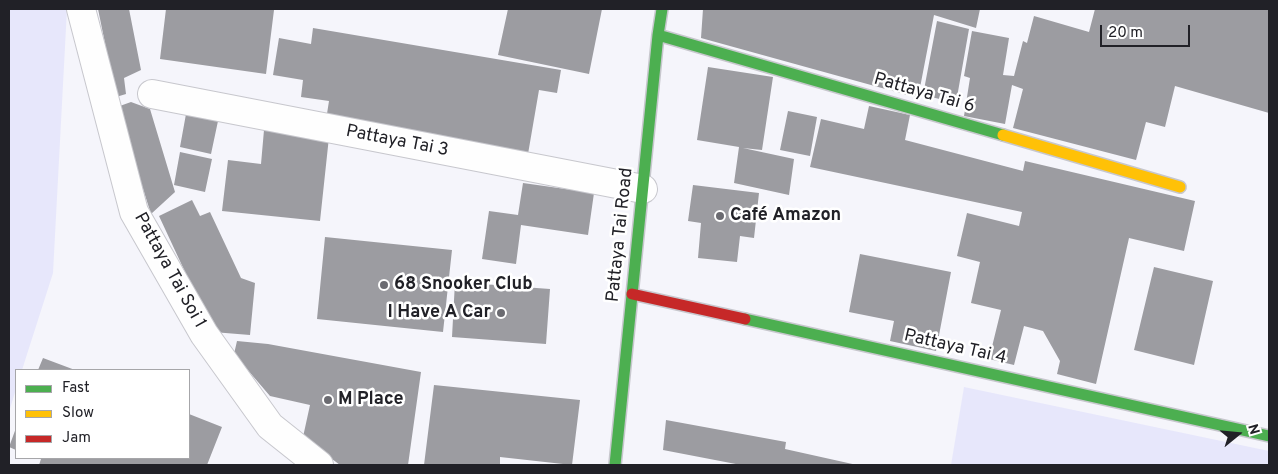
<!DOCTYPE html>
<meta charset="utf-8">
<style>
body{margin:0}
#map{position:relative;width:1278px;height:474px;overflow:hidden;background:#f5f5fb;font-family:Overpass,sans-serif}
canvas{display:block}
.frame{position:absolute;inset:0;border:10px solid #212127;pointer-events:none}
.legend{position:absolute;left:15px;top:369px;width:175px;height:90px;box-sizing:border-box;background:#fff;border:1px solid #a6a6a9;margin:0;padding:6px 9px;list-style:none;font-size:15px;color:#212127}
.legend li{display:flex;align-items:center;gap:10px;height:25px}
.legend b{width:25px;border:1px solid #a6a6a9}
.north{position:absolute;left:1213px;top:409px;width:50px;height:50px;-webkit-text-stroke:4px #fff;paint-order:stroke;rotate:73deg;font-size:14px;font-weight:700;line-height:20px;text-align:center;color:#212127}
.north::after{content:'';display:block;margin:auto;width:18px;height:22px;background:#212127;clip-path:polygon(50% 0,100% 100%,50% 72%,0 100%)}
.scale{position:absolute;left:1100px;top:25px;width:90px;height:22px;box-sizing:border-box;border:2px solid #212127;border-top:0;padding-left:6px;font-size:15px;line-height:18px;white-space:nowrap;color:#212127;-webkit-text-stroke:4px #fff;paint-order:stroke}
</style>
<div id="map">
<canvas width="1278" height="474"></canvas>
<div class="frame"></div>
<ul class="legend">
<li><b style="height:6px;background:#4caf50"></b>Fast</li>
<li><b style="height:6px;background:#ffc107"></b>Slow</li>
<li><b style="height:6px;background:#c62828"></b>Jam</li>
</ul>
<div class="north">N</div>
<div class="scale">20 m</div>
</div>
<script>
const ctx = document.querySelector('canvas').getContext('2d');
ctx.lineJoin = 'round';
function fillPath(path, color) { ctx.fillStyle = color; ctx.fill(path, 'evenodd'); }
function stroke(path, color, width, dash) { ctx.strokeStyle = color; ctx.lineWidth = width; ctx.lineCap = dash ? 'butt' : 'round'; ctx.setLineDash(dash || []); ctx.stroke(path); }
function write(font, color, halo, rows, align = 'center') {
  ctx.font = font + ' Overpass,sans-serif'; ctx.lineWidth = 5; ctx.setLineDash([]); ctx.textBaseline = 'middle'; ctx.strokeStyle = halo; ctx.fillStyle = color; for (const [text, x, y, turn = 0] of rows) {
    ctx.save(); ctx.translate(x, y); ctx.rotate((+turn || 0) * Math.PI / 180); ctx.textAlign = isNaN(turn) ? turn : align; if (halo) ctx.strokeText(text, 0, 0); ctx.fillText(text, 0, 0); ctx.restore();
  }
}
fillPath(new Path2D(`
 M9,9H67L53,273L22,370H16V389L9,412Z
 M964,387L1269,451V465H951Z`), '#e7e7fb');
fillPath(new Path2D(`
 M98,9H129L141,70L124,78L126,94L116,97Z
 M166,9H262L274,10L266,74L160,59Z
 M508,9H602L589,74L498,55Z
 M703,9H980L976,28L934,15L918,98L701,38Z
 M1095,9H1269V113L1175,86L1165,127L1146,122L1136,160L1013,128L1023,89L1012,85L1005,124L964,116L970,78L964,76L972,31L1009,38L1003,75L1014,76L1023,41L1027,43L1034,16L1089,32Z
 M937,21L969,29L956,103L923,95Z
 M313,28L561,70L557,93L539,90L528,154L326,120L329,101L301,97L303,80L273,75L279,38L311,44Z
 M708,67L773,77L762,150L743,148L794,159L789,195L734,183L739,147L697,140Z
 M131,102L150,109L175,192L151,214L117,107Z
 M869,106L910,115L905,140L1023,171L1025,161L1195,201L1184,251L1129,238L1096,384L1057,374L1060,361L1043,331L1024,326L1014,365L989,359L1001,310L971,303L980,262L957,256L967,213L1019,226L1022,212L810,167L821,119L864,129Z
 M788,111L817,117L810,156L780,150Z
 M186,114L218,121L211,154L180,147Z
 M264,130L329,137L320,221L222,211L228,160L261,164Z
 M180,152L212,159L205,192L174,185Z
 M523,183L594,193L588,235L521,225L516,264L482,259L489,211L518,215Z
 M693,185L759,193L754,238L740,236L737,262L698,258L701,223L688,221Z
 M192,200L200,216L210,212L241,278L255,283L250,335L213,332L159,216Z
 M325,237L452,250L443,332L317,319Z
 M860,254L951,272L936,351L890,341L894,321L849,312Z
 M1154,267L1213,281L1194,365L1134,350Z
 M455,282L550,289L546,344L452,337Z
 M237,341L268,344L421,372L408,465H340L303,437L310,405L270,396L234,354Z
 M43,358L75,370H38Z
 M434,385L580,400L572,465L500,457V465H424Z
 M189,414L222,427L207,465H39L41,459L38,458H189Z
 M666,420L786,442L785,449L857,465H741L663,450Z
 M16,428V450L9,447Z`), '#9c9ca1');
const street = new Path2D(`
 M81,9L134,212L204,334L270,426L319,465
 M152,94L643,189`);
const fast = new Path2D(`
 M658,35L1003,135
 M745,319L1269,436
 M615,465L658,35L662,9`);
const slow = new Path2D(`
 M1003,135L1180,187`);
const jam = new Path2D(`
 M632,294L745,319`);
stroke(street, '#c7c7cd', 30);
stroke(fast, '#c7c7cd', 14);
stroke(slow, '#c7c7cd', 14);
stroke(jam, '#c7c7cd', 14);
stroke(street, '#fefefe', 28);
stroke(fast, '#4caf50', 11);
stroke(slow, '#ffc107', 11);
stroke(jam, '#c62828', 11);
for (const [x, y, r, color] of [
 [720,216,5,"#6b6b71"],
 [384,285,5,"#6b6b71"],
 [501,313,5,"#6b6b71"],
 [328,400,5,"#6b6b71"]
]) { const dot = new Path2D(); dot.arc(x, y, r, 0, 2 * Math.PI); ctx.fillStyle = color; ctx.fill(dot); stroke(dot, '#fff', 2); }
write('18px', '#212127', '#fff', [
 ["Pattaya Tai 6",924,94,16],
 ["Pattaya Tai 3",397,142,11],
 ["Pattaya Tai Road",621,235,-84],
 ["Pattaya Tai Soi 1",169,271,61],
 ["Pattaya Tai 4",955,348,13]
]);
write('bold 18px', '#212127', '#fff', [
 ["Café Amazon",730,216],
 ["68 Snooker Club",394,285],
 ["I Have A Car",491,313,"right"],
 ["M Place",338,400]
], 'left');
</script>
